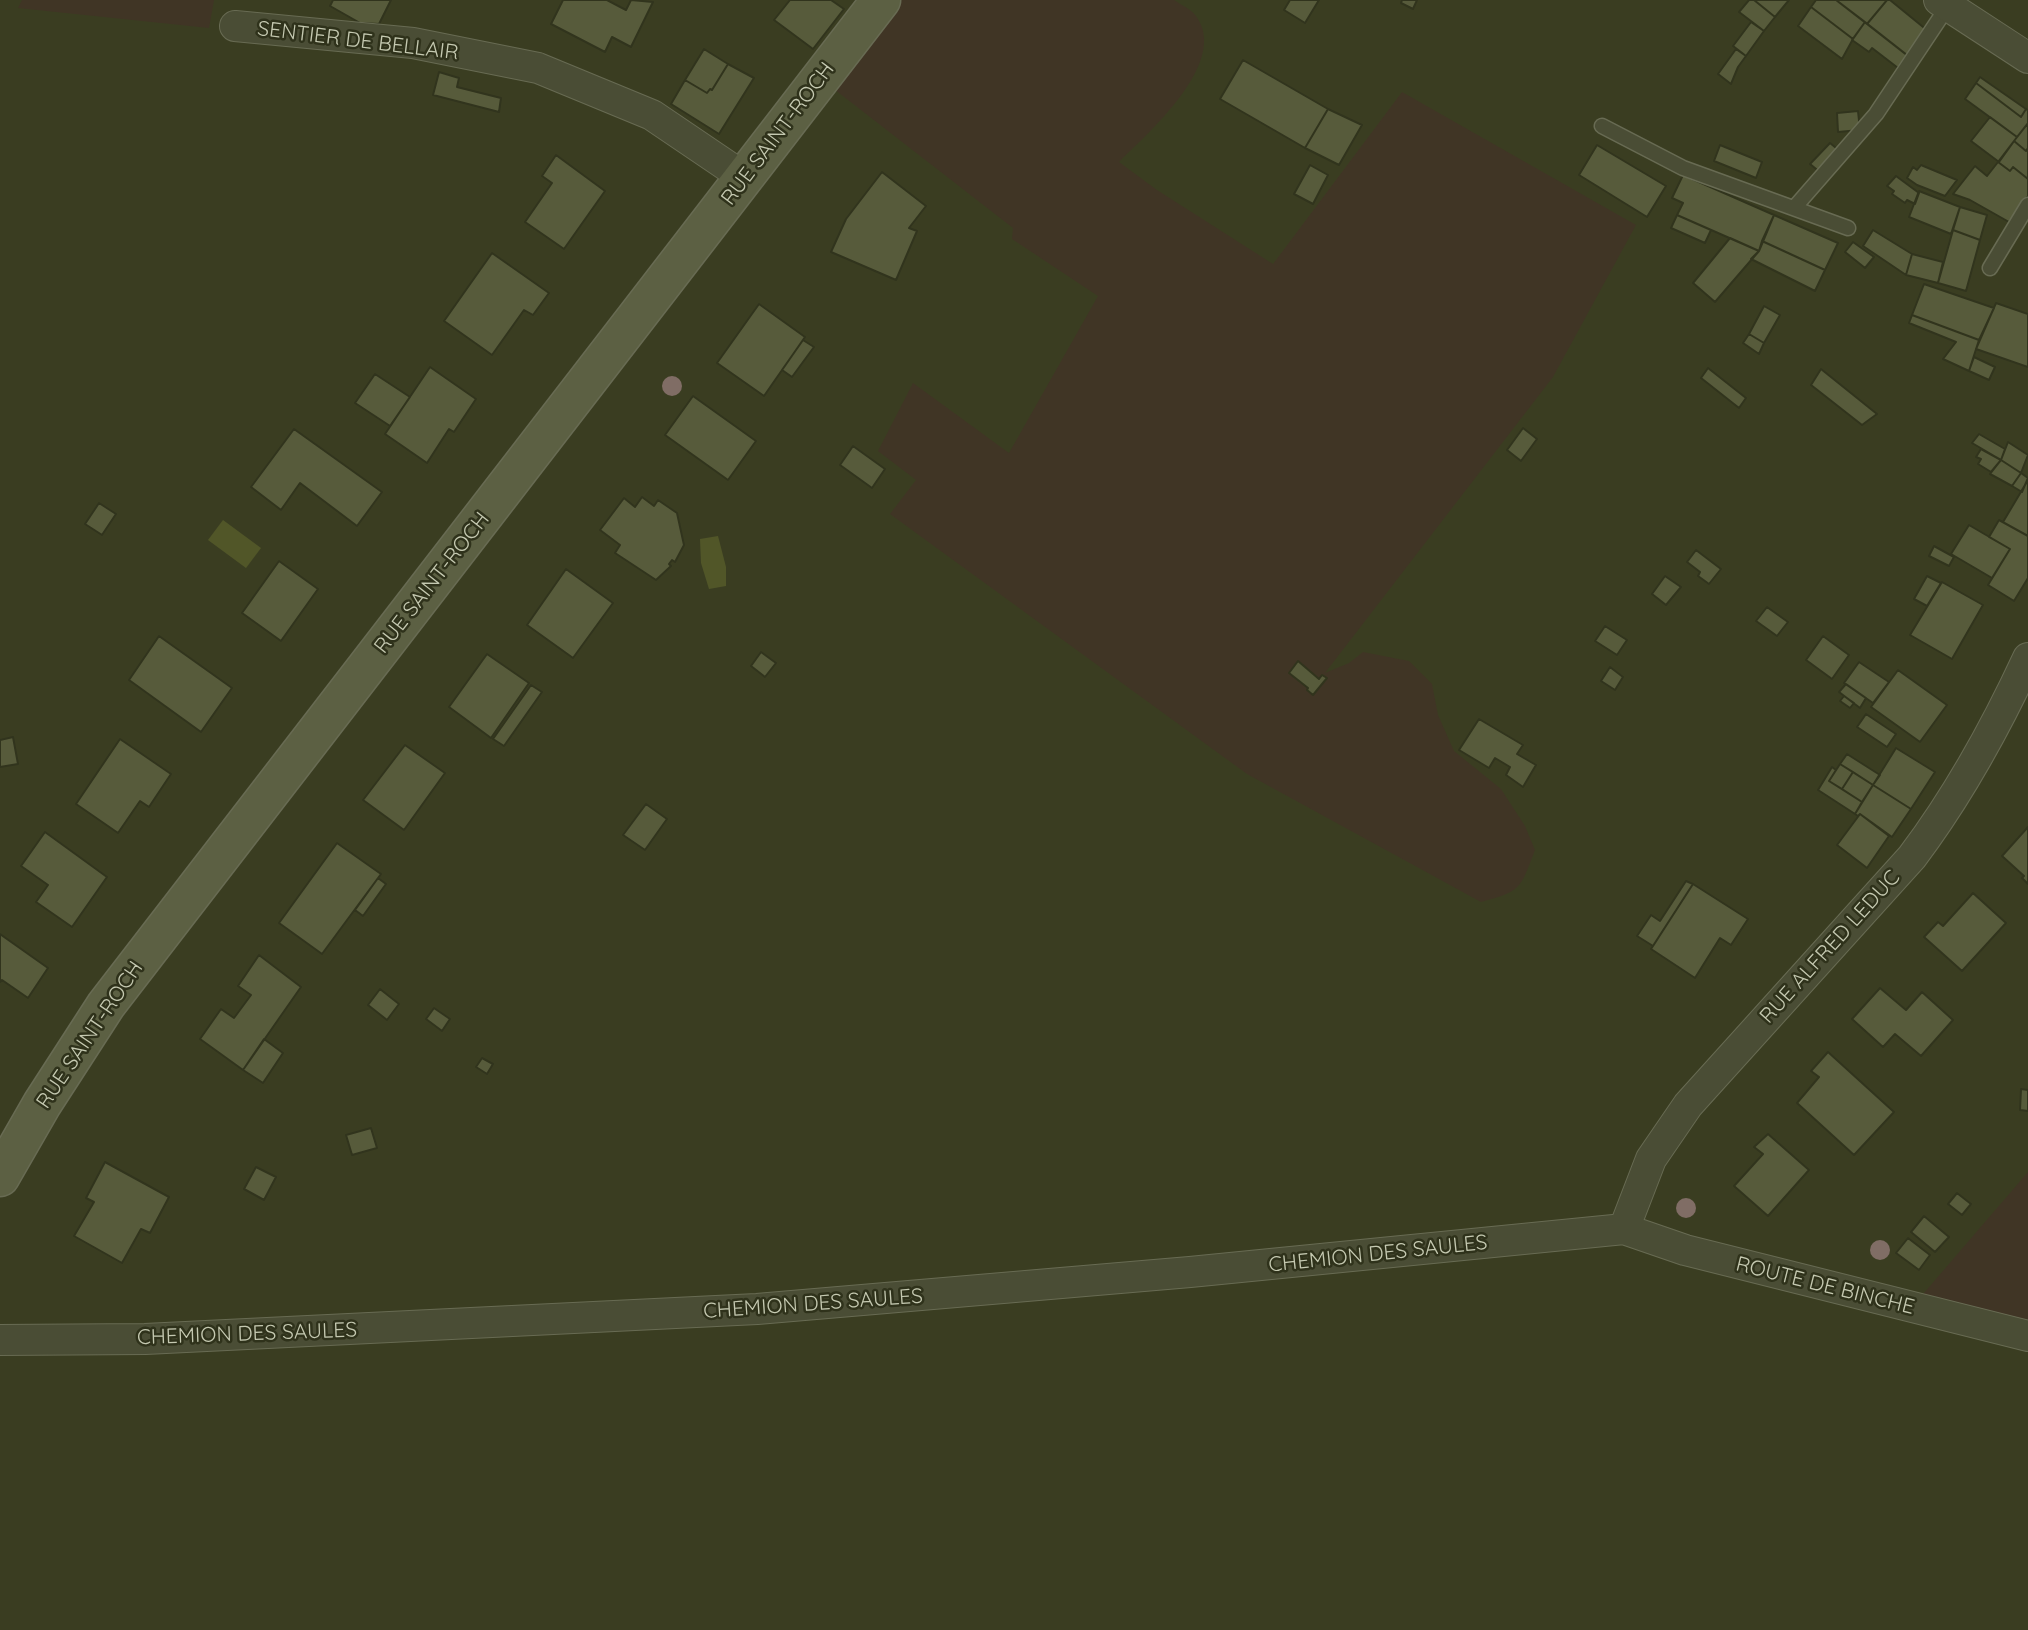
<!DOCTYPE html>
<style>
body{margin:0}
canvas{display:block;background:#3a3d21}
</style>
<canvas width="2028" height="1630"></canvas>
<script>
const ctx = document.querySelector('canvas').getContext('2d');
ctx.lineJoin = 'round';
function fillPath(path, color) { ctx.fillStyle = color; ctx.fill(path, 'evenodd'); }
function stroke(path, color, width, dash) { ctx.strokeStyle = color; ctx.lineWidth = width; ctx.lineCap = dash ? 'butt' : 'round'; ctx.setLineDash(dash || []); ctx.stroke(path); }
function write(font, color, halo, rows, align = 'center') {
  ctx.font = font + ' Quicksand,sans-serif'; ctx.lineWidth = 5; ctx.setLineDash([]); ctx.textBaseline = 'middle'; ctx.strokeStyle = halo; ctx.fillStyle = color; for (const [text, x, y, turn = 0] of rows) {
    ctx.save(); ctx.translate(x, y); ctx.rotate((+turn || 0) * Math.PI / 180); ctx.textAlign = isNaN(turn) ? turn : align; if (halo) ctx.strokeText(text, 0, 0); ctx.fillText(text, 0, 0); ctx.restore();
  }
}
fillPath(new Path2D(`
 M22,0H214L209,28L18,8Z
 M881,0H1174C1181,5 1191,9 1196,16C1230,62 1148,133 1119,162L1157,190L1273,264L1402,92L1636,225L1553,377L1325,673L1349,663L1363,652L1409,661L1432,684L1438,715L1454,751L1501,789L1525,826L1535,850C1520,889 1522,891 1481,902L1247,774L890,514L916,480L878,451L913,383L1009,453L1098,296L1012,239L1013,228L821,79Z
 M2028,1172V1336L1911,1308Z`), '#403525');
fillPath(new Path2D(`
 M223,520L261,548L246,568L208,540Z
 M718,536L726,567V586L709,589L701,563L700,539Z`), '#515628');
const building = new Path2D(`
 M333,0H391L379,24L360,23L330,6Z
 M563,0H607L626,10L631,0L653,2L631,47L612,37L605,52L551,24Z
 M790,0H831L844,9L813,49L774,20Z
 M1290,0H1319L1305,23L1284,10Z
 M1402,0H1417L1413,9L1401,3Z
 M1749,0H1754L1775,17L1764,31L1739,12Z
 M1754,0H1789L1775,17Z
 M1816,0H1836L1865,22L1853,39L1811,7Z
 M1836,0H1887L1867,24Z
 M1887,0H1890L1928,31L1908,56L1867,24Z
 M1811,7L1853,39L1842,59L1798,26Z
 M1751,22L1764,31L1746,56L1733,46Z
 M1865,22L1907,55L1898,68L1872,48L1869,52L1852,40Z
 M704,49L728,64L712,90L710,89L707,93L685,80Z
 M1736,49L1746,56L1738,67L1731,84L1718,74Z
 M1243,60L1328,109L1305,148L1220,99Z
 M728,64L754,78L719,134L671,104L685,80L707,93L710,89L712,90Z
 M439,72L459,78L457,87L501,98L499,112L433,95Z
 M1980,77L2026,109L2021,117L1976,83Z
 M1976,83L2021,117L2026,109L2028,110V123L2017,137L1965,99Z
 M1328,109L1362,125L1339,165L1305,148Z
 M1858,111L1860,130L1838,132L1837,113Z
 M1990,117L2017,137L1999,162L1971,141Z
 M2028,123V148L2026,151L2014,141Z
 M2014,141L2026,151L2028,148V179L2013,167L2010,171L1998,162Z
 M1830,143L1841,152L1821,173L1810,164Z
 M1597,145L1666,186L1647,217L1579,175Z
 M1720,145L1762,162L1756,178L1714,161Z
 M556,155L605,191L564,249L525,222L552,183L542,176Z
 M1998,162L2010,171L2013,167L2028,179V196L2009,222L1970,200L1953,194L1975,166L1987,176Z
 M1310,165L1328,175L1313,204L1294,194Z
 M1921,165L1957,180L1945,196L1917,185L1907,178L1913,167L1917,170Z
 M882,172L926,206L909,228L917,231L896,280L831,252L846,219Z
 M1683,175L1774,215L1759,251L1677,215L1683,203L1672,198Z
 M1896,176L1919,193L1915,204L1907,200L1905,203L1892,194L1894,191L1887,186Z
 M1919,191L1960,207L1951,234L1909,217Z
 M1960,207L1987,215L1980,240L1953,230Z
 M1677,215L1711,230L1705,243L1671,228Z
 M1774,215L1838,243L1825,270L1762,241Z
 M1873,230L1912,254L1906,275L1863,246Z
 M1953,230L1980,240L1966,291L1938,283Z
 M1730,238L1759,251L1715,302L1693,283Z
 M1762,241L1825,270L1815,291L1751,259L1759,251Z
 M1853,242L1874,257L1865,268L1845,252Z
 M492,253L549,293L533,315L524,310L492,355L444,321Z
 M1912,254L1943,262L1938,283L1906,275Z
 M1924,284L1994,308L1979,340L1912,315Z
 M1996,303L2028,314V367L1976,349Z
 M759,304L805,337L764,396L717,363Z
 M1764,306L1780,315L1764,343L1749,334Z
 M1912,315L1979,340L1969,371L1943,359L1956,342L1909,323Z
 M1749,334L1764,343L1759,354L1743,343Z
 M803,340L814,347L792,377L782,370Z
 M1974,357L1995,367L1989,380L1969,371Z
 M430,367L476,399L454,432L449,429L427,463L385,434Z
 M1708,368L1746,398L1739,408L1701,378Z
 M1821,369L1877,414L1862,425L1811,385Z
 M375,374L410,397L390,426L355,403Z
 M693,396L756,441L728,480L665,435Z
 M1523,428L1537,439L1521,461L1507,450Z
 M294,429L382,492L357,526L300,483L281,510L251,487Z
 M1979,434L2005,449L2001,460L1972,443Z
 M2008,442L2028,455L2021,473L2001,460Z
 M853,446L885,469L872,488L840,465Z
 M1981,449L2001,460L1991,472L1978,464L1981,459L1976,457Z
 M2001,460L2021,473L2012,486L1990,474Z
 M2021,473L2028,478L2022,492L2012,486Z
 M2028,480V536L2003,522Z
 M642,497L654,506L658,500L677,513L684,545L675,562L672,560L669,564L671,566L656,580L615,553L620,545L600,530L624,498L635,507Z
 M99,503L116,514L102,535L85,524Z
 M1999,520L2028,536V578L2014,601L1988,585L2010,549L1989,537Z
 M1969,525L2010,549L1992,578L1951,554Z
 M1934,546L1954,557L1949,566L1929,556Z
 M1696,550L1721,569L1709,584L1698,576L1700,572L1687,562Z
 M279,561L318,589L281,641L242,613Z
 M566,569L613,603L573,658L527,625Z
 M1665,576L1681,587L1666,605L1652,594Z
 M1927,576L1941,583L1927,606L1914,599Z
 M1942,582L1983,605L1952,659L1910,635Z
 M1767,607L1788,622L1777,636L1756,621Z
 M1605,626L1627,640L1617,655L1595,641Z
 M159,636L232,688L201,732L129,680Z
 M1823,636L1849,655L1832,679L1806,660Z
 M761,652L776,663L765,677L751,666Z
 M487,654L529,683L491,738L449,707Z
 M1298,661L1319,679L1322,675L1327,678L1313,695L1307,690L1308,688L1289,673Z
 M1859,662L1889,682L1873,703L1844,683Z
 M1610,667L1623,677L1615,690L1601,681Z
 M1898,670L1947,705L1920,742L1871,707Z
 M1846,684L1866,698L1860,708L1839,692Z
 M531,685L542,692L504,746L493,739Z
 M1844,696L1854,703L1850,708L1840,701Z
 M1866,714L1896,734L1887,747L1857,727Z
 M1479,719L1523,745L1517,754L1536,765L1523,787L1506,775L1510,767L1495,758L1489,768L1459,750Z
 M13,737L18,764L0,767V740Z
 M120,739L171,774L149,807L140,801L118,833L76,804Z
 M405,745L445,773L404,830L363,800Z
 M1896,748L1935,772L1911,809L1873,785Z
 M1847,754L1880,775L1873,785L1840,764Z
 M1840,764L1853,772L1842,789L1829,781Z
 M1832,767L1836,770L1829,781L1862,802L1855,814L1818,790Z
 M1853,772L1873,785L1862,802L1842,789Z
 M1873,785L1911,809L1892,837L1860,814L1858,816L1855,814Z
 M646,804L667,819L645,850L623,835Z
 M1860,814L1889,836L1867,868L1837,845Z
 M2028,827V884L2022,878L2024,876L2002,856Z
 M45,832L107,877L72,927L36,902L48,885L21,866Z
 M337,843L381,874L322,954L279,923Z
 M378,878L386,884L363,916L355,910Z
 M1686,881L1693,884L1653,946L1637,936L1651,915L1660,921Z
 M1693,884L1748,919L1731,945L1720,938L1695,978L1651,949Z
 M1973,893L2006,923L1962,971L1924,937L1938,922L1943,926Z
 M0,934L48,968L28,998L2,980L0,982Z
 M259,955L301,987L243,1070L200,1039L221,1009L234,1018L251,995L238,986Z
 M1880,988L1906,1010L1922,992L1953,1020L1921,1056L1895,1034L1883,1047L1852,1019Z
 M380,989L399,1004L387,1020L368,1005Z
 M434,1008L450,1019L442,1031L426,1019Z
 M264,1039L283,1053L263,1083L243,1070Z
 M1828,1052L1894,1112L1854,1155L1797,1103L1819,1077L1811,1071Z
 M482,1058L493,1064L487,1074L476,1067Z
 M2021,1089L2028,1090V1111L2020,1110Z
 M371,1128L377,1148L352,1155L346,1135Z
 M1768,1134L1809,1170L1768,1216L1734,1186L1763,1154L1754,1147Z
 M105,1162L169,1197L150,1233L141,1229L122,1263L74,1236L94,1202L86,1198Z
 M256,1167L276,1177L264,1200L244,1189Z
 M1957,1193L1971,1204L1962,1215L1948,1204Z
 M1924,1216L1949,1237L1935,1252L1911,1232Z
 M1908,1238L1930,1255L1919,1270L1896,1253Z`);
fillPath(building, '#575b3b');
stroke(building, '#31341d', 2);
const lane = new Path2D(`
 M1602,126L1683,168L1848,228
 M1794,208L1876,114L1948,6
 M1990,268L2028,205`);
const street = new Path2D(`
 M1939,0L2028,58
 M235,26L413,43L538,68L652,115L745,178
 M1624,1229L1651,1159L1688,1105L1912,857C1958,796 1996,727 2028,658
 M0,1340L145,1339L757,1309L1190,1272L1624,1229L1685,1250L2028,1336`);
const secondary = new Path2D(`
 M0,1177L42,1104L106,1005L881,0`);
stroke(lane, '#686b53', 17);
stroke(street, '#686b53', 32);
stroke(secondary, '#686b53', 41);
stroke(lane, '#4a4d35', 14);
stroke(street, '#4a4d35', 30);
stroke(secondary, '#5c6043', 38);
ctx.fillStyle = '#806d65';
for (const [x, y] of [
 [672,386],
 [1686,1208],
 [1880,1250]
]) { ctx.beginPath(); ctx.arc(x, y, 10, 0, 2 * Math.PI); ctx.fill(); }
write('21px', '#c5c9b1', '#2f321b', [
 ["SENTIER DE BELLAIR",358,41,7],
 ["RUE SAINT-ROCH",778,134,-53],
 ["RUE SAINT-ROCH",432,583,-52],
 ["RUE ALFRED LEDUC",1830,947,-48],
 ["RUE SAINT-ROCH",90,1035,-56],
 ["CHEMION DES SAULES",1378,1254,-6],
 ["ROUTE DE BINCHE",1825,1286,14],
 ["CHEMION DES SAULES",813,1304,-4],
 ["CHEMION DES SAULES",247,1334,-2]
]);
</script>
